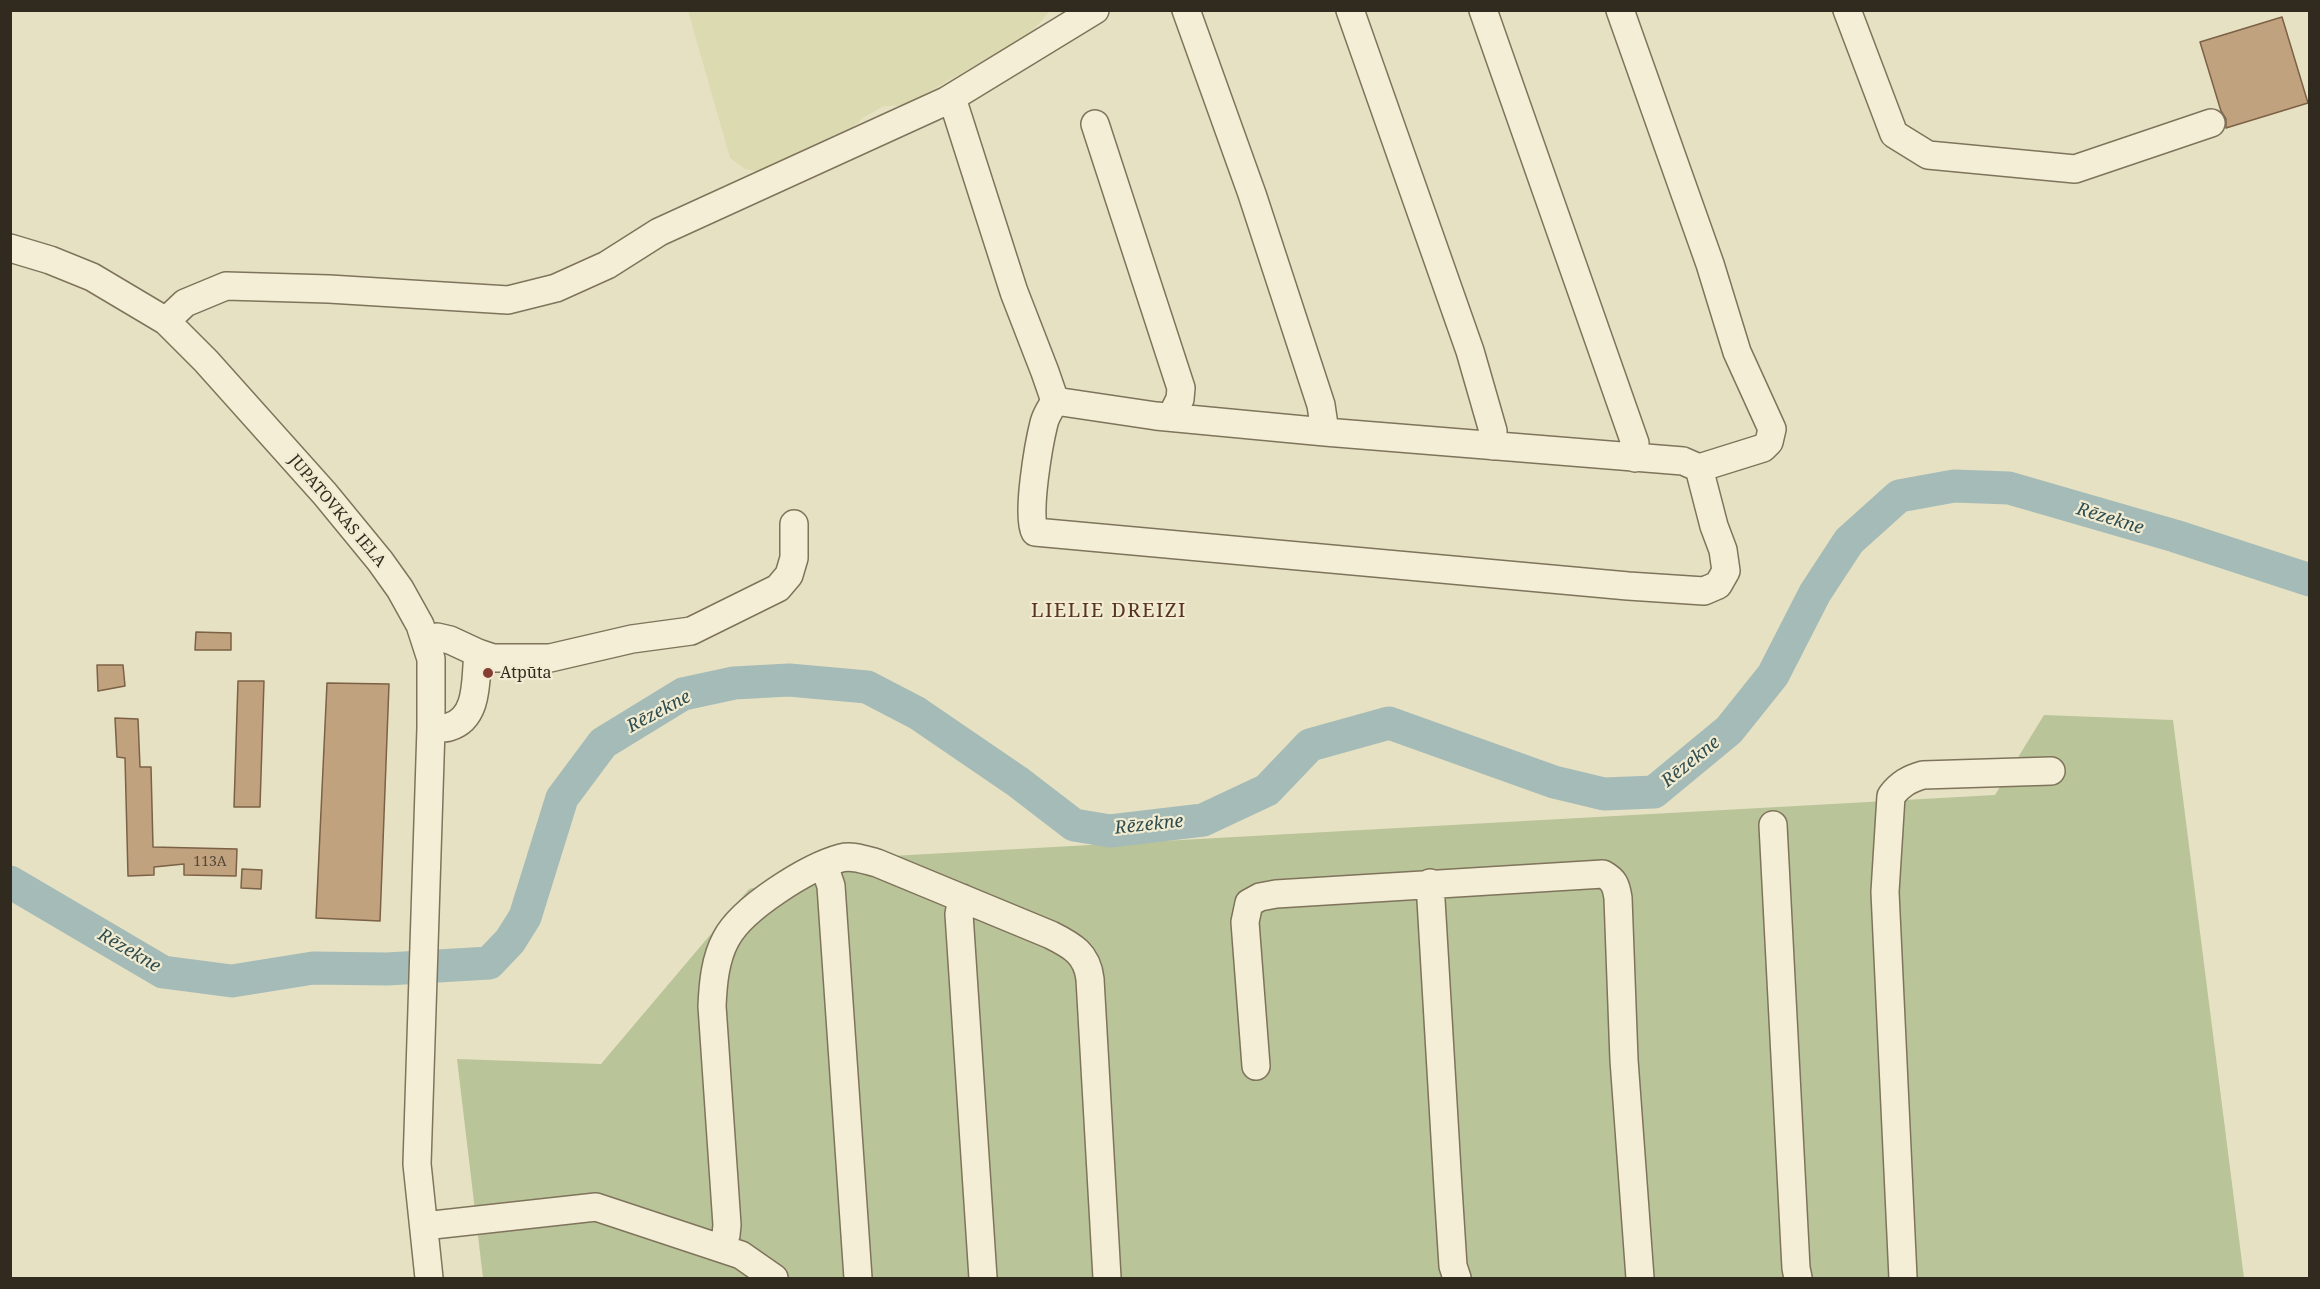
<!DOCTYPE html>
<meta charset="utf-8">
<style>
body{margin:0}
#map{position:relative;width:2320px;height:1289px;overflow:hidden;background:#e7e1c3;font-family:"Noto Serif",serif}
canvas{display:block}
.frame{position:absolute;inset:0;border:12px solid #312a1e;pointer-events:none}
</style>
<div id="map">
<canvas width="2320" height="1289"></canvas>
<div class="frame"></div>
</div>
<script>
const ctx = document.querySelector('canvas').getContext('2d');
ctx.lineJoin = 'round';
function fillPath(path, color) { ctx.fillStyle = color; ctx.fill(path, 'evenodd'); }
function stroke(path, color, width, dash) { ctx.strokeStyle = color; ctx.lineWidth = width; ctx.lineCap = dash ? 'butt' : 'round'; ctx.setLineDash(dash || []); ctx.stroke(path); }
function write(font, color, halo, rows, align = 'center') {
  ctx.font = font + ' "Noto Serif",serif'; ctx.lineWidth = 4.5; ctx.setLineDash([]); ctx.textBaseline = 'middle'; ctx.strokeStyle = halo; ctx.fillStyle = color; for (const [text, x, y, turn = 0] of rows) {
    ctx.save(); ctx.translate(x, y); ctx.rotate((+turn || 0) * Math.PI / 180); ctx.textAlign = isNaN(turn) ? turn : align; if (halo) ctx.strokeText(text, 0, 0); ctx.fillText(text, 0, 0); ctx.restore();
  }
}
fillPath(new Path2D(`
 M688,11H1050L1030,34L911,102L902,106H884L864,117L849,131L758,172L745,169L730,158Z`), '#dcdab1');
fillPath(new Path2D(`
 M2044,715L2173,720L2244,1278H483L457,1059L601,1064L749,889L873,857L1995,795Z`), '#b9c499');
stroke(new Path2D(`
 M10,882L163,972L232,981L313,968L387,969L489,963L510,941L525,917L562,798L603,743L683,694L734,683L789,680L867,687L917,713L1018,782L1074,825L1110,831L1203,820L1267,790L1310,745L1389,723L1554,782L1604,794L1654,792L1729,730L1773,675L1815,593L1849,541L1899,496L1954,486L2009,488L2175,536L2310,580`), '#a4bbb7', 33);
const building = new Path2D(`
 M2282,17L2308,103L2226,128V119L2221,111L2200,42Z
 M196,632L231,633V650H195Z
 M97,665H123L125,686L98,691Z
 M238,681H264L260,807H234Z
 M327,683L389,684L380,921L316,918Z
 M115,718L138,719L140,767H151L153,847L237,849L236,876L184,875V864L154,867V875L128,876L125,758L117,757Z
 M242,869L262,870L261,889L241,888Z`);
fillPath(building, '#c0a27e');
stroke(building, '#7b6145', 1.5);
const minor = new Path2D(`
 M1186,10L1252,194L1321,405L1325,432
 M1350,10L1470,351L1493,431V446
 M1483,10L1635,443V458
 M1620,10L1710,264L1737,352L1772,429L1769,442L1763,448L1699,468
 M1847,10L1894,134L1928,155L2075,169L2211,123
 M952,98L1014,292L1045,372L1055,401L1156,416L1325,432L1683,461L1699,468L1714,526L1723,550L1726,571L1718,585L1704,591L1628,586L1035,532C1026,516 1039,443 1044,423C1046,415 1051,408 1055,401
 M1095,124L1181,388L1180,399L1171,417
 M10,248L50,260L92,277L166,321L206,361L325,494L380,561L400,589L420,625L431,659V728L417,1164L429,1278
 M166,321L185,303L226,286L329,289L508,300L556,288L607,265L659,232L946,101L1095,10
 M425,639L437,637L450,640L478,653L493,658H550L632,639L691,631L778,588L789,575L794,558V524
 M431,728C436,728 444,729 449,727C480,718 475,677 478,653
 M1773,825L1796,1268L1798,1278
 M824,865L831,886L858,1278
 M1430,883L1448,1188L1453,1266L1457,1278
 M962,898L959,914L983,1278
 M1256,1066L1245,922L1249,903L1260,897L1276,894L1603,874C1614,880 1616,885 1618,898L1624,1060L1640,1278
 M424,1226L596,1207L741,1255L774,1278
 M721,1248L726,1235L727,1225L712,1006C713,984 715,959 726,939C742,908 808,867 841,858C853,855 865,860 877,863L1051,935C1073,946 1087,954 1090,979L1107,1278
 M1903,1278L1885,892L1891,796C1900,784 1909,779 1923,775L2051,771`);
stroke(minor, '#7f735c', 30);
stroke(minor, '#f3eed5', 27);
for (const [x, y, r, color] of [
 [488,673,6,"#863e34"]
]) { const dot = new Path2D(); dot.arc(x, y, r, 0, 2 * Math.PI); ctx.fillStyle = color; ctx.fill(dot); stroke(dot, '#f0ebd1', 2); }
write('14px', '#554836', null, [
 ["113A",210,862]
]);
write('16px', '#312a1e', '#f0ebd1', [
 ["JUPATOVKAS IELA",337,511,50]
]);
write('16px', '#312a1e', '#f0ebd1', [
 ["Atpūta",500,673]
], 'left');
write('italic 18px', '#2f4d4f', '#f0ebd1', [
 ["Rēzekne",2110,519,17],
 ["Rēzekne",659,712,-28],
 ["Rēzekne",1691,762,-39],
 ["Rēzekne",1149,825,-6],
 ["Rēzekne",129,951,30]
]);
ctx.letterSpacing = '1.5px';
write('20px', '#583523', '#f0ebd1', [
 ["LIELIE DREIZI",1109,611]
]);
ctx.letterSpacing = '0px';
</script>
